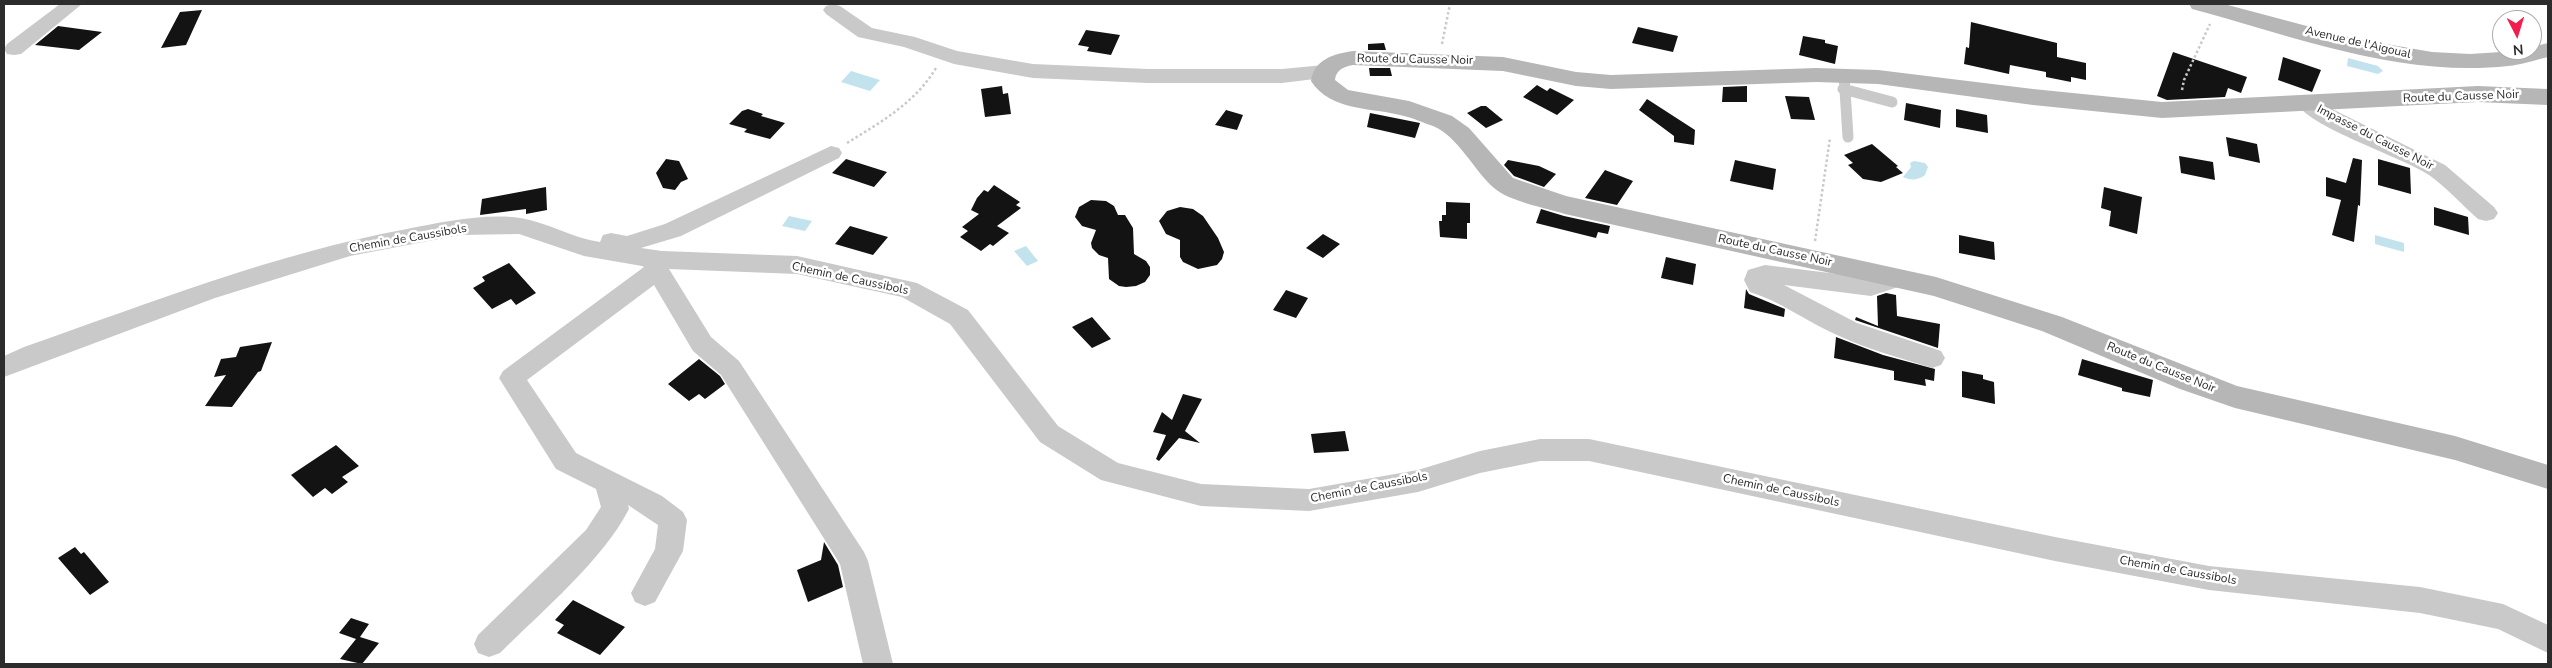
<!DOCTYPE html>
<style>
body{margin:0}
#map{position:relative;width:2552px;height:668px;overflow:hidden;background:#fff;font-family:"Nunito Sans",sans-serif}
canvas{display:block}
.frame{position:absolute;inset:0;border:5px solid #2c2c2c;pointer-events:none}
.north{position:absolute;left:2492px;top:10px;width:50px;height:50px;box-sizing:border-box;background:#fff;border:1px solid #ababab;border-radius:50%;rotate:175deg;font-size:14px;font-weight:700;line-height:20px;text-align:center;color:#2c2c2c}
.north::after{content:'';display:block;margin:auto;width:18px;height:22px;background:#f31e4d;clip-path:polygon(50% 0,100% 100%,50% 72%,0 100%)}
</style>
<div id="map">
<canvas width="2552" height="668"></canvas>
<div class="frame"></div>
<div class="north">N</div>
</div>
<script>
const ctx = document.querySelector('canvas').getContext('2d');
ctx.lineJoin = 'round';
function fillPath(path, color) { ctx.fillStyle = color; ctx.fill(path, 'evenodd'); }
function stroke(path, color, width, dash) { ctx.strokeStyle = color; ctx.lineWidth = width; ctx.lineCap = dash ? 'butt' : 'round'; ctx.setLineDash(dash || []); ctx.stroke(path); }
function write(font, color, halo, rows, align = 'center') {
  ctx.font = font + ' "Nunito Sans",sans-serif'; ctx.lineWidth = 5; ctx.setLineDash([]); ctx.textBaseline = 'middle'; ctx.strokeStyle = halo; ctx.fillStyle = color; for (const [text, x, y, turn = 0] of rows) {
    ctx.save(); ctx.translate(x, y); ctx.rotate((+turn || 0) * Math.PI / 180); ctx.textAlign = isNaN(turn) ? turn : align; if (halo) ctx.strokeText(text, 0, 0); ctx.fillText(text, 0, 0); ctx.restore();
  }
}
fillPath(new Path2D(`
 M2348,58L2378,66L2383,71L2378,74L2347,66Z
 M851,71L880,80L870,91L841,82Z
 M1914,161L1925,163L1928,167L1925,175C1919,180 1910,181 1903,177L1911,167L1910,163Z
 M789,216L812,221L805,231L782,226Z
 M2375,235L2404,243V252L2375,244Z
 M1026,246L1038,261L1027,266L1014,251Z`), '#c2e3ed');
fillPath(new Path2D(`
 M202,10L186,45L161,48L180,12Z
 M1971,22L2057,43V57L2086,63V80L2071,77V82L2046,77V72L2010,65L2009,74L1964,64L1966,47L1969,48Z
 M58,26L102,32L79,50L35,45Z
 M1638,27L1678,36L1673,52L1632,43Z
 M1086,30L1120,35L1111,55L1087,51L1089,47L1078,45Z
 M1803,36L1825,40V43L1838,46L1835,64L1799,55Z
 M1384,43L1386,50H1368V44Z
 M2173,52L2247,77L2241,93L2228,88L2225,97L2167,100L2157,96Z
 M2283,57L2321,70L2312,92L2278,80Z
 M1369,68H1390L1392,76H1370Z
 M1537,85L1547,91L1550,88L1574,100L1557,115L1523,97Z
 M1002,86L1003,94L1008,93L1011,114L985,117L981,89Z
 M1747,86V102H1722L1723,87Z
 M1785,96L1809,97L1815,120L1791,119Z
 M1647,99L1695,130L1694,145L1674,142V136L1639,110Z
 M1906,103L1941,110L1940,128L1904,120Z
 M1481,106H1486L1503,120L1486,128L1467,113Z
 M748,109L763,114L761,116L785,123L770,139L744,132L747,129L729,124L742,111Z
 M1956,109L1987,115L1988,133L1956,127Z
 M1226,110L1243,115L1237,130L1215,125Z
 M1370,113L1420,123L1415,138L1367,127Z
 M2226,137L2257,144L2260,163L2229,156Z
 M1872,144L1898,166L1896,167L1903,173L1881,182L1863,179L1848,165L1853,163L1844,155Z
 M2179,156L2213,162L2215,180L2181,173Z
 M2353,158L2362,160L2360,206L2358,205L2354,242L2332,235L2341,200L2326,196V177L2346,183Z
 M666,159L679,161L688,179L681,182L675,190L663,188L656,173Z
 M846,159L887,172L874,187L832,173Z
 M2378,159L2410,168L2411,194L2378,185Z
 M1508,160L1539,166L1556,174L1544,187L1514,176L1504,165Z
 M1735,160L1776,169L1773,190L1730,181Z
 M1605,170L1633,181L1617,205L1585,198Z
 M994,185L1020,202L1016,205L1021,208L997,226L1009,233L993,246L990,244L981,251L960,237L968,231L962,227L979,214L971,210L977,198L984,190L988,192Z
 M546,187L547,210L526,214V209L480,215L482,199Z
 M2104,187L2142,197L2137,234L2109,226L2111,211L2101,208Z
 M1091,200L1106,201L1114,206L1118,215H1125L1133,228L1134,254L1146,261L1150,267V275L1145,282L1136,286L1126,287L1119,286L1109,279L1108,258L1099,255L1092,248L1091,243L1096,230L1082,226L1075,217L1079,207Z
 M1446,202L1470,203V223H1467V239L1440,237L1439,221H1442V215H1446Z
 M1180,207L1193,209L1203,216L1218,238L1224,252L1222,259L1217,265L1198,269L1183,262L1180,257V240L1166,234L1159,221L1167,211Z
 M2434,207L2468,217L2469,235L2434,225Z
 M1541,209L1564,216L1610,226L1608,234L1598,232L1596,238L1536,223Z
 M850,226L888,237L873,255L835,244Z
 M1323,234L1340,244L1323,258L1306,248Z
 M1959,235L1994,242L1995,260L1959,253Z
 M1666,257L1696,264L1693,285L1661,278Z
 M509,263L536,293L516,305L511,299L492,309L473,288L485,281L482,277Z
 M1746,289L1749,294L1785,309L1784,317L1744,308Z
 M1286,290L1308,298L1296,318L1273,310Z
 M1886,293L1896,295L1897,316L1940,324L1938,348L1855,320L1856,317L1878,326L1877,296Z
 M1092,317L1111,339L1092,348L1072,327Z
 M1836,337L1883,355L1935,369L1934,381L1925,379L1926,386L1894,380V371L1834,358Z
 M272,342L261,371L258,372L232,407L205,406L226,375L214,377L221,359L236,357L240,347Z
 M699,359L720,376L725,384L705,399L699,394L689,401L668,384Z
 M2082,359L2153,380L2150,397L2122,391V388L2078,375Z
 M1962,371L1983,375V379L1994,382L1995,404L1962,397Z
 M1183,394L1202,399L1185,431L1200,443L1179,438L1159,461L1156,459L1166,435L1153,432L1162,412L1172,420Z
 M1345,431L1349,451L1314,453L1311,434Z
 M336,445L359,466L342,477L348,482L332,494L325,488L313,497L291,475Z
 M824,542L838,565L843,587L808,602L797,570L821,560Z
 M75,547L81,554L84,552L109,582L90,595L58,558Z
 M573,600L625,627L600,655L557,633L564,625L555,620Z
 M351,618L369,624L360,637L379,643L362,664L340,659L356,639L339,633Z`), '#131313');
stroke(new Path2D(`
 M1442,44L1450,4
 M2182,90L2184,80L2210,24
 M847,143C881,122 915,103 936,68
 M1815,241L1830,138`), '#c9c9c9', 2.5, [2.5, 2.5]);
stroke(new Path2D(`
 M1844,75L1848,137
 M1843,89L1892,102`), '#c9c9c9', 11);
fillPath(new Path2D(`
 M60,4H82L21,54L14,55L7,54L4,49L7,44Z
 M833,4L840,6L872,28L915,37L957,51L1033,64L1148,69H1282L1324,65L1331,67L1335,72L1331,77L1282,83H1148L1033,78L954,64L904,47L858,37L826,14L823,10L826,6Z
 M2308,97L2445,165L2494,207L2498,213L2494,219L2486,221L2478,219C2462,205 2446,187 2429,175C2400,156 2313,129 2297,104L2300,99Z
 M831,146L839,148L842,153L839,158L681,236L641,248L662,251L797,256L917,283L968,310L1058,426L1118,463L1201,484L1309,489L1418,470L1480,451L1540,439H1589L2055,537L2209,566L2420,587L2503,604L2548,625V653L2498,629L2420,613L2209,590L2055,561L1589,461H1540L1480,473L1418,492L1309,511L1201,506L1101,480L1040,442L950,324L902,297L797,274L669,269L711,337L739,361L864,552L868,561L893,664H863L840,564L721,375L693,351L654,285L527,380L576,453L662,496L683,512L687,520L683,551L655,602L645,606L635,602L631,593L655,549L658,525L628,505L629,509C603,560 541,612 500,653L489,657L478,653L474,644L478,635L586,530L601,507L596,489L556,469L499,378L503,371L644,267L642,266L584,256L519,234L460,235L350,256L215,298L4,377V356L24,347C150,303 276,253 407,229C442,222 485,213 520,218C547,222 572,238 600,242L603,235L611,233L627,236L665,224Z
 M1765,265L1870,278L1898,269L1907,272L1910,278L1907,284L1871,296L1784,285L1857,323L1941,351L1945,358L1941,365L1932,368C1900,358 1867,349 1837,335C1807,322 1782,302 1750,292L1744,280L1748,270Z`), '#c9c9c9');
fillPath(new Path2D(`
 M2189,4H2224L2352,38L2432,52L2470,54L2532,50V47L2548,43V57C2535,60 2521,65 2508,66C2401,78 2293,36 2192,9Z
 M1353,51L1503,57L1576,72L1611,75L1816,68L1878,70L2033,89L2162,102L2478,86L2548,89V105L2478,102L2162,118L2033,105L1878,84L1816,82L1611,89L1576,86L1503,71L1353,65C1343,67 1336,70 1335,80L1348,90L1409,101L1452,116L1469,128L1513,178L1566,196L1936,277L2062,317L2237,386L2455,436L2548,465V489L2455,460L2235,408L2180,389L2042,331L1934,296L1565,214C1546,208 1508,201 1494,188C1473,170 1459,137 1433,126C1423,123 1414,118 1404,116C1372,107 1331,112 1311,81C1314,59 1334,54 1353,51Z`), '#b6b6b6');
write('12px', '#2c2c2c', '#fff', [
 ["Avenue de l'Aigoual",2358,43,13],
 ["Route du Causse Noir",1415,60,1],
 ["Route du Causse Noir",2461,97,-2],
 ["Impasse du Causse Noir",2375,138,27],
 ["Chemin de Caussibols",408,239,-10],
 ["Route du Causse Noir",1775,251,12],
 ["Chemin de Caussibols",850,279,12],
 ["Route du Causse Noir",2161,368,22],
 ["Chemin de Caussibols",1369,488,-11],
 ["Chemin de Caussibols",1781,491,12],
 ["Chemin de Caussibols",2178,571,10]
]);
</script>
